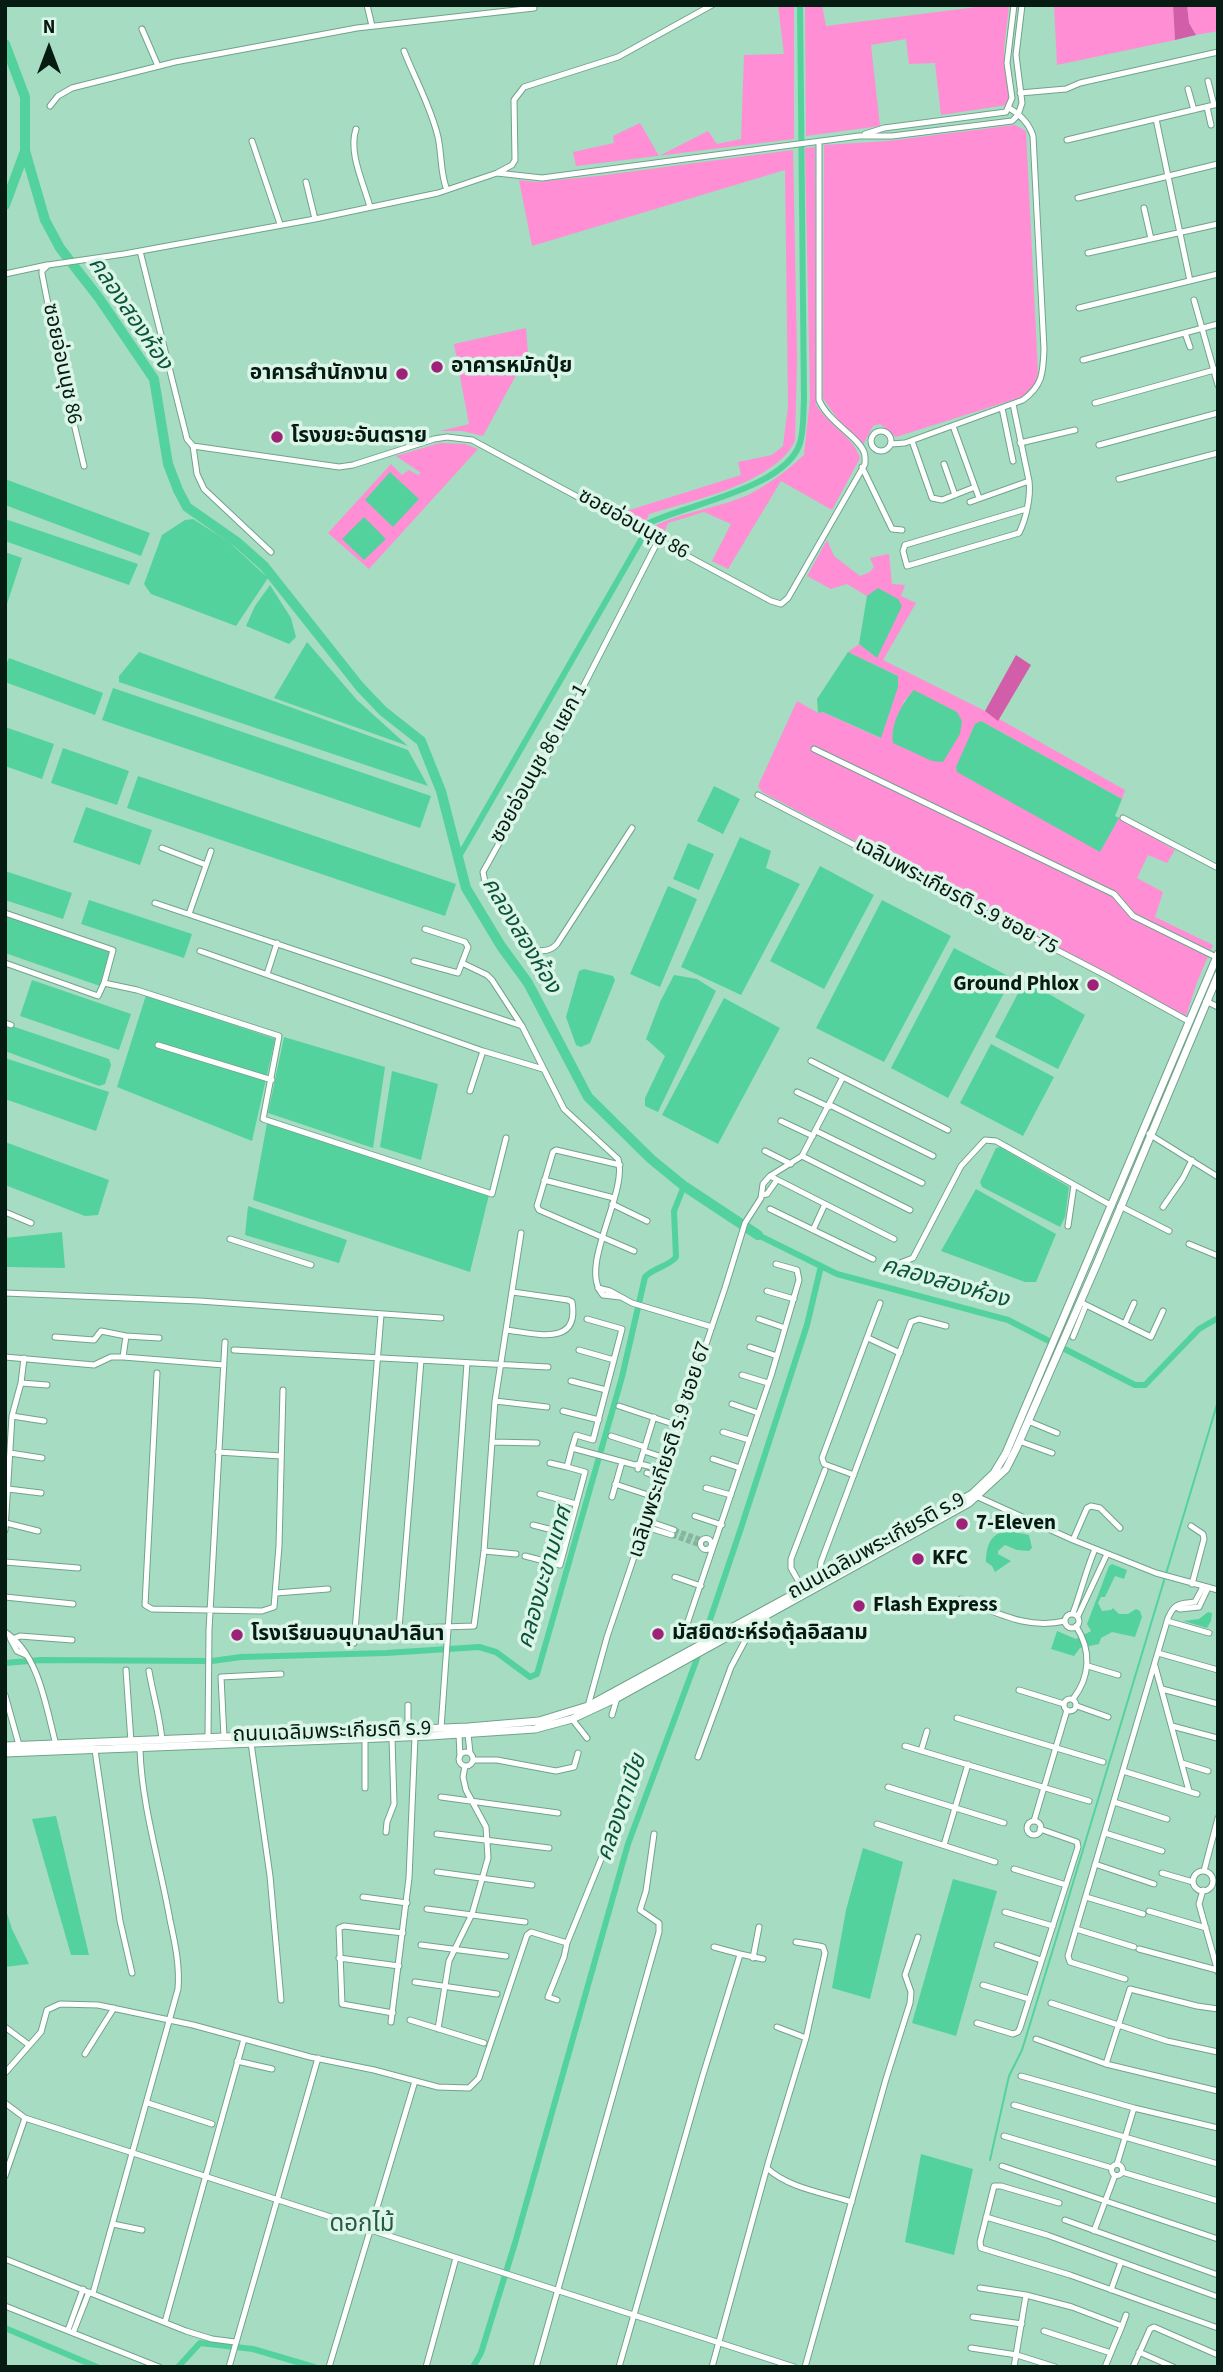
<!DOCTYPE html>
<meta charset="utf-8">
<style>
body{margin:0}
#map{position:relative;width:1223px;height:2372px;overflow:hidden;background:#a6dcc1;font-family:"Source Sans 3",sans-serif}
canvas{display:block}
.frame{position:absolute;inset:0;border:7px solid #061b12;pointer-events:none}
.north{position:absolute;left:14px;top:14px;width:70px;height:70px;-webkit-text-stroke:5px #dbf6e8;paint-order:stroke;rotate:0deg;font-size:19px;font-weight:700;line-height:28px;text-align:center;color:#061b12}
.north::after{content:'';display:block;margin:auto;width:24px;height:32px;background:#061b12;clip-path:polygon(50% 0,100% 100%,50% 72%,0 100%)}
</style>
<div id="map">
<canvas width="1223" height="2372"></canvas>
<div class="frame"></div>
<div class="north">N</div>
</div>
<script>
const ctx = document.querySelector('canvas').getContext('2d');
ctx.lineJoin = 'round';
function fillPath(path, color) { ctx.fillStyle = color; ctx.fill(path, 'evenodd'); }
function stroke(path, color, width, dash) { ctx.strokeStyle = color; ctx.lineWidth = width; ctx.lineCap = dash ? 'butt' : 'round'; ctx.setLineDash(dash || []); ctx.stroke(path); }
function write(font, color, halo, rows, align = 'center') {
  ctx.font = font + ' "Source Sans 3","Noto Sans Thai",sans-serif'; ctx.lineWidth = 7; ctx.setLineDash([]); ctx.textBaseline = 'middle'; ctx.strokeStyle = halo; ctx.fillStyle = color; for (const [text, x, y, turn = 0] of rows) {
    ctx.save(); ctx.translate(x, y); ctx.rotate((+turn || 0) * Math.PI / 180); ctx.textAlign = isNaN(turn) ? turn : align; if (halo) ctx.strokeText(text, 0, 0); ctx.fillText(text, 0, 0); ctx.restore();
  }
}
fillPath(new Path2D(`
 M778,5H794V139L576,166L573,152L614,143L613,136L640,123L659,156L708,131L717,144L741,139L744,55L784,54Z
 M805,5H822L826,26L993,5H1009C1008,20 1005,35 1004,50C1004,65 1011,93 1007,105L941,115L935,63L909,64L906,39L871,45L880,126L806,136Z
 M1054,5H1173L1175,40L1057,65Z
 M1187,5H1218V31L1196,35L1189,23Z
 M1015,125L1026,131L1038,373L1034,389L1022,397L896,437L880,424L873,426L863,445L838,420L823,398L824,145L888,141Z
 M815,147L816,405C827,424 854,437 860,458L832,510L781,481L728,569L712,561L731,524L704,512L668,523L663,535L651,528C682,511 718,509 750,494C769,484 788,470 804,455L810,399L805,148Z
 M793,150L797,358L795,441C775,483 691,501 649,514L645,523L620,513L741,475L738,462L772,455L783,446L788,406L785,170L532,246L519,180L536,182L598,176Z
 M526,328L528,353L483,436L462,431H440L469,424L454,344Z
 M440,443L465,444L478,449L369,569L328,533L391,464L402,475L409,470L418,475L421,473L396,456Z
 M827,540L834,556L860,576L870,572L874,567L870,558L889,554L892,584L905,585L901,596L916,603L883,660L985,711L1125,790L1122,799L981,721L1100,851L1119,818L1175,850L1167,863L1148,855L1137,878L1163,892L1155,917L1213,945L1197,982L1186,1016L762,792L758,786L797,701L818,713L823,712L880,738L898,676L848,652L859,644L877,658L879,588L867,596L847,584L831,589L807,576ZM914,691L957,712L932,761L892,735L904,701Z`), '#ff8ed5');
fillPath(new Path2D(`
 M1173,5H1187L1189,23L1196,35L1175,40Z
 M1016,655L1031,665L998,721L985,711Z`), '#d25ea9');
fillPath(new Path2D(`
 M390,472L419,499L393,527L365,500Z
 M5,479L150,533L141,556L5,505Z
 M364,517L386,539L364,560L342,539Z
 M5,519L138,564L129,585L5,541Z
 M193,519L229,542L268,578L236,626L151,594L144,584L162,535L185,520Z
 M5,552L22,558L5,610Z
 M270,585L291,618L296,637L289,644L246,626L255,606Z
 M878,588L898,599L902,606L877,658L859,644L867,596Z
 M307,642L357,700L408,746L274,698Z
 M139,652L408,750L428,786L119,682V676Z
 M848,652L898,676V687L881,738L823,712L818,713L817,699Z
 M9,658L103,693L95,715L5,682V667Z
 M113,688L431,796L420,828L102,720Z
 M914,690L957,712L962,721L960,734L943,762L932,761L893,743C890,725 902,703 914,690Z
 M981,721L1122,799L1115,816L1119,818L1100,852L957,772L956,767L975,724Z
 M5,727L54,744L42,779L5,766Z
 M63,748L129,771L117,805L51,783Z
 M138,776L456,884L445,916L127,808Z
 M714,786L740,799L723,834L697,821Z
 M86,807L152,830L140,865L73,842Z
 M740,837L771,851L766,868L800,884L741,995L681,967Z
 M688,843L714,854L699,890L673,879Z
 M820,866L874,895L824,989L770,961Z
 M5,871L72,893L63,919L5,900Z
 M668,886L697,899L660,987L630,974Z
 M89,900L192,934L184,958L81,924Z
 M882,900L951,936L884,1062L816,1028Z
 M5,913L113,950L100,986L5,953Z
 M954,948L1012,978L948,1098L891,1068Z
 M584,969L613,976L615,980L590,1043L581,1047L576,1045L566,1017L579,971Z
 M674,975L697,979L716,991L658,1112L645,1106V1098L665,1056L646,1039L660,1002Z
 M32,980L131,1014L119,1050L20,1016Z
 M1025,980L1085,1015L1058,1069L995,1037Z
 M146,995L275,1039L252,1141L117,1087Z
 M724,998L780,1028L718,1144L662,1115Z
 M12,1026L109,1059L111,1065L105,1084L99,1086L5,1051V1029Z
 M284,1037L385,1067L373,1148L268,1113Z
 M991,1044L1054,1077L1023,1136L960,1103Z
 M5,1058L109,1092L96,1131L5,1099Z
 M392,1071L438,1084L421,1160L380,1147Z
 M267,1123L489,1195L470,1272L253,1200Z
 M5,1142L109,1180L98,1215L85,1216L5,1185Z
 M1000,1147L1069,1187L1065,1217L1060,1227L982,1187L980,1182L996,1148Z
 M976,1189L1056,1234L1036,1282H1025L941,1251Z
 M248,1206L347,1240L339,1263L245,1235Z
 M62,1232L65,1268L5,1267V1238Z
 M1009,1531L1029,1535L1032,1548L1029,1551L1017,1550L1005,1545L998,1551V1554L1011,1561L995,1572L992,1566L986,1562C986,1545 991,1532 1009,1531Z
 M1112,1564L1127,1570L1124,1579L1115,1576L1105,1597H1101L1098,1603L1102,1611L1111,1610L1113,1608L1119,1614H1128L1136,1609L1140,1611L1142,1617L1135,1637L1112,1632L1101,1638L1099,1644L1080,1648L1074,1656L1051,1649L1057,1631L1076,1639L1091,1631L1087,1624L1109,1566Z
 M1208,1612L1212,1613L1211,1621L1207,1628L1183,1621L1199,1619Z
 M56,1816L89,1955H71L32,1819Z
 M863,1848L903,1862L870,1999L832,1988L846,1910Z
 M953,1879L997,1891L956,2036L912,2023Z
 M5,1907L12,1929L29,1964L5,1967Z
 M921,2154L973,2169L954,2255L905,2242Z`), '#54d29e');
stroke(new Path2D(`
 M990,2160L1009,2076L1022,2050L1054,1946L1218,1401`), '#54d29e', 2);
stroke(new Path2D(`
 M457,860L641,540L649,523C688,504 786,488 800,443C804,430 803,414 804,400L800,5
 M758,1235L837,1274L1008,1320L1135,1385H1145L1199,1329L1218,1318
 M5,1663L41,1660L212,1661L241,1657L386,1653L479,1647L496,1652L530,1677L537,1674L622,1377L645,1277C654,1267 668,1267 676,1257L674,1211L684,1186
 M5,2328L97,2367
 M178,2367L200,2343L253,2349L314,2367
 M473,2367L481,2353L515,2243L628,1844L695,1664L740,1531L807,1325L821,1266`), '#54d29e', 6);
stroke(new Path2D(`
 M5,44L25,97V151L5,205
 M25,151L45,220L60,248L99,298L154,379L168,464L178,490L187,507L237,542L264,566L360,687L383,711L421,741L441,791L466,888L501,946L528,983L588,1097L651,1159L684,1186L758,1235`), '#54d29e', 10);
stroke(new Path2D(`
 M674,1530L702,1540
 M672,1535L700,1545`), '#86b59e', 5, [5, 2.5]);
const minor = new Path2D(`
 M367,5L372,26
 M142,29L158,66
 M404,51C415,79 431,107 438,137C442,155 440,173 447,190
 M1208,81L1214,105
 M1188,89L1194,110
 M1020,93L1066,89L1080,83L1218,52
 M50,106L58,96L72,88L175,62L357,28L534,8
 M1207,107L1211,125
 M1156,119L1190,281
 M356,129C348,153 364,184 370,207
 M865,134L884,128L1006,112L1012,98L1007,63L1014,5
 M1067,140L1218,104
 M252,141L280,224
 M497,173L512,165L515,160L514,100L524,87L618,57L712,5
 M306,182L315,219
 M1078,198L1218,164
 M1144,208L1151,239
 M140,251L187,439L193,446L339,467L353,465L434,439L447,437L472,440L771,601L781,604L788,598L865,464C865,459 866,457 864,452C858,436 829,423 819,400V142
 M1088,253L1218,224
 M5,274L47,265
 M1194,300L1218,385
 M1079,308L1218,274
 M1185,333L1190,347
 M1083,360L1218,324
 M1095,403L1218,369
 M1013,404L1029,481
 M1002,408L1013,461
 M953,426L979,498
 M871 441a10 10 0 1 1 20 0a10 10 0 1 1-20 0Z
 M912,441L932,498L942,500L975,487
 M1020,443L1075,430
 M891,444L905,443L1023,400C1043,385 1043,373 1044,349L1033,136C1029,123 1021,115 1009,108
 M1099,445L1218,413
 M193,446L197,474L204,489L271,552
 M944,464L955,495
 M84,466L59,360L42,274V271L48,265L124,254L315,219L438,193L497,173L542,178L859,136H892L1012,121L1018,115L1022,103L1016,55L1022,5
 M862,467L892,529L902,530
 M1119,479L1218,453
 M970,502L1029,481C1031,497 1026,519 1019,533L907,566L903,551L905,545L1026,509
 M814,749L1114,894L1133,916L1216,957
 M758,795L1103,974L1190,1022
 M1123,818L1218,868
 M632,828L557,944C550,952 539,952 528,948L506,910L485,882L483,872L572,712L582,689L659,539
 M162,848L206,865
 M155,903L522,1026
 M5,913L113,950L104,983
 M189,914L211,851
 M200,951L483,1051L543,1069
 M414,961L458,973L468,947L465,942L425,929
 M5,963L98,996L104,983L137,990L279,1036L263,1119L492,1194L506,1138
 M462,963L487,975L492,980L522,1026L564,1109L618,1159C629,1192 577,1267 603,1295L620,1297
 M267,974L277,943
 M1206,1001L1218,1007
 M5,1023L11,1025
 M158,1045L272,1080
 M811,1061L948,1130
 M470,1091L483,1051
 M797,1092L829,1107
 M830,1105L933,1156
 M781,1121L813,1136
 M816,1131L922,1183
 M1149,1134L1218,1177
 M765,1151L791,1164
 M802,1156L910,1210
 M620,1165L556,1150L553,1152L537,1206L539,1210L634,1251
 M770,1176L894,1239
 M544,1180L614,1198
 M762,1195L767,1194L777,1180
 M612,1204L647,1221
 M1120,1206L1169,1231
 M1163,1207L1183,1178L1192,1160
 M770,1209L873,1259
 M5,1212L31,1223
 M1068,1226L1074,1185
 M813,1230L825,1204
 M230,1239L311,1265
 M1189,1244L1218,1256
 M900,1263L913,1258L961,1166L985,1140L996,1141L1112,1206
 M598,1288L610,1291L632,1303L712,1327
 M767,1291L794,1299
 M5,1293L199,1301L441,1318
 M1080,1302L1151,1337L1163,1311
 M759,1319L785,1328
 M1125,1323L1134,1303
 M506,1330C534,1333 580,1348 572,1302L568,1300L513,1292
 M55,1337L94,1340L101,1331L126,1336L159,1338
 M1073,1337L1086,1305
 M868,1338L900,1353
 M750,1347L777,1356
 M234,1350L548,1367
 M579,1350L614,1360
 M5,1357L94,1365L111,1357H123L224,1365
 M123,1357L126,1336
 M157,1373L145,1605L152,1609L262,1611L274,1607L279,1546L283,1390
 M742,1375L768,1383
 M571,1381L606,1390
 M21,1383L47,1385
 M495,1401L547,1407
 M732,1404L758,1413
 M619,1406L673,1424
 M563,1411L599,1420
 M12,1416L44,1421
 M1028,1421L1057,1433
 M723,1432L749,1440
 M611,1436L645,1447
 M1019,1441L1052,1453
 M492,1442L537,1443
 M572,1448L576,1435L593,1440L622,1329L587,1319
 M644,1451L662,1457
 M218,1452L281,1456
 M10,1453L42,1458
 M713,1459L740,1468
 M550,1463L567,1467
 M638,1469L654,1417
 M647,1473L662,1478
 M854,1475L824,1464L822,1458L880,1303
 M615,1484L648,1495
 M706,1488L731,1495
 M8,1489L41,1493
 M540,1494L576,1504
 M612,1497L622,1462
 M978,1497L1073,1540L1156,1573L1218,1590
 M695,1516L722,1525
 M648,1521L674,1530
 M6,1523L38,1531
 M533,1525L568,1534
 M1191,1526L1203,1534L1204,1539L1192,1584
 M646,1527L672,1535
 M5,1530L12,1416L21,1383L24,1358
 M700.5 1544a5.5 5.5 0 1 1 11 0a5.5 5.5 0 1 1-11 0Z
 M1073,1540L1087,1508L1091,1506L1100,1508L1120,1528
 M484,1551L516,1554
 M525,1556L560,1565L585,1472L567,1467L572,1448L635,1465L640,1464L664,1470
 M5,1562L78,1568
 M675,1577L701,1586
 M819,1580L821,1562L911,1322L919,1319L946,1326
 M803,1589L791,1568V1559L825,1470
 M276,1593L328,1589
 M5,1597L73,1604
 M961,1599C996,1612 1026,1630 1065,1621
 M1176,1607L1180,1609L1199,1607L1208,1588
 M1073,1613C1081,1592 1086,1570 1095,1549
 M1065 1621a7 7 0 1 1 14 0a7 7 0 1 1-14 0Z
 M1078,1616L1107,1554
 M1167,1621L1209,1633
 M399,1628L421,1360
 M355,1630L474,1626L484,1551L495,1401L521,1233
 M5,1632C39,1654 46,1707 56,1745
 M683,1636L771,1376L799,1280L797,1270L776,1264
 M10,1638L17,1651L26,1655
 M15,1638L20,1636L72,1640
 M354,1643L381,1315
 M1158,1653L1218,1670
 M1088,1666L1118,1675
 M1155,1666L1189,1791
 M126,1670L131,1742
 M149,1671C153,1695 160,1716 162,1740
 M1162,1689L1218,1704
 M1019,1690L1064,1704
 M5,1695L19,1745
 M1064 1705a6 6 0 1 1 12 0a6 6 0 1 1-12 0Z
 M1073,1699C1090,1677 1092,1651 1076,1626
 M588,1706L607,1637L725,1288L745,1223L761,1198L763,1184L770,1176L802,1156L843,1077
 M1077,1706L1108,1717
 M612,1715L617,1698
 M957,1718L1103,1762
 M572,1719L587,1738
 M1172,1726L1217,1738
 M441,1728L467,1363
 M408,1730V1705
 M468,1734L470,1753
 M459,1735L460,1756
 M224,1737L221,1677L281,1674
 M208,1738L209,1630L225,1342
 M365,1739V1788
 M251,1743L270,1876L281,2000
 M905,1746L1089,1801
 M95,1750L120,1921L132,1973
 M921,1751L927,1731
 M459 1759a7 7 0 1 1 14 0a7 7 0 1 1-14 0Z
 M698,1757L731,1667L754,1624
 M474,1760H497L556,1771L574,1767L578,1753
 M1182,1763L1208,1771
 M1123,1771L1197,1794
 M888,1787L1004,1823
 M441,1797L558,1813
 M1114,1802L1167,1819
 M1034,1821L1067,1710
 M1027 1828a7 7 0 1 1 14 0a7 7 0 1 1-14 0Z
 M877,1824L995,1862
 M386,1832L387,1822L394,1804L392,1738
 M1105,1833L1162,1851
 M437,1834L549,1848
 M944,1845L968,1764
 M1095,1864L1154,1884
 M1014,1869L1066,1885
 M1204,1871L1218,1818
 M1193 1881a10 10 0 1 1 20 0a10 10 0 1 1-20 0Z
 M437,1872L532,1885
 M1162,1873L1193,1882
 M1203,1890L1199,1904L1218,1972
 M363,1897L407,1903
 M1086,1897L1143,1914
 M427,1909L525,1922
 M1149,1911L1206,1928
 M1005,1912L1053,1926
 M1076,1929L1134,1947
 M421,1945L506,1956
 M997,1945L1041,1960
 M1139,1949L1217,1970
 M740,1954L763,1959
 M339,1958L399,1966
 M753,1958L759,1927
 M1125,1979L1070,1962L1068,1956L1168,1618C1175,1602 1180,1604 1195,1602L1203,1587
 M415,1982L497,1994
 M983,1985L1029,1999
 M557,2000L548,1997L564,1957L567,1943
 M1051,2003L1167,2041L1218,2052
 M393,2013L342,2004L339,1928L344,1926L403,1933
 M410,2020L484,2043
 M391,2022L409,1878L415,1737
 M977,2023L1013,2034L1018,2032L1020,2028L1078,1847L1077,1842L1040,1829
 M5,2027L29,2045
 M777,2027L806,2038
 M438,2029L449,1961L472,1914L488,1858L486,1827L466,1790L463,1777L465,1766
 M1036,2039L1106,2064L1218,2091
 M85,2054L114,2008
 M237,2061L272,2069
 M1106,2064L1130,1989L1197,2006L1218,2009
 M5,2073L41,2032L47,2010L60,2004L98,2005L193,2025L310,2057L374,2070L438,2087L469,2088L479,2078L527,1935L531,1932L567,1943L612,1832L621,1800
 M1021,2076L1134,2108L1218,2128
 M5,2103L25,2118L794,2367
 M148,2103L212,2124
 M1014,2105L1218,2164
 M1004,2136L1112,2168
 M1117,2164L1134,2108
 M1111.5 2170a5.5 5.5 0 1 1 11 0a5.5 5.5 0 1 1-11 0Z
 M1002,2166L1218,2239
 M767,2168C788,2188 824,2193 852,2202
 M1122,2172L1218,2201
 M5,2176L25,2118
 M1059,2203L1001,2186H994L980,2242L981,2248L1070,2275L1218,2328
 M986,2217L1047,2235L1218,2297
 M1065,2220L1218,2275
 M113,2224L142,2230
 M1094,2231L1115,2175
 M5,2259L186,2331L212,2339L235,2342
 M980,2288L1026,2295
 M1111,2290L1121,2262
 M93,2293L178,1989C180,1966 175,1943 170,1920C160,1863 142,1807 140,1750
 M5,2306L159,2367
 M973,2317L1022,2324
 M165,2322L244,2039
 M1122,2326L1126,2315
 M68,2330L83,2289
 M1044,2331L1111,2353
 M73,2333L89,2292
 M971,2348L1017,2355L1055,2367
 M1139,2352L1173,2367
 M229,2367L318,2058
 M329,2367L415,2081
 M426,2367L456,2258
 M536,2367L659,1932V1923L640,1910L646,1891L654,1834
 M619,2367L702,2078L739,1958L740,1954L714,1947
 M712,2367L769,2160L806,2038L825,1953L823,1947L819,1946L796,1942
 M805,2367L886,2079L910,2003L911,1992L905,1975L918,1937
 M1014,2367L1026,2295L1072,2307L1122,2326L1105,2367
 M1133,2367L1150,2329L1154,2327L1218,2355`);
const secondary = new Path2D(`
 M5,1746L468,1727L539,1721L588,1706L803,1589L972,1494L994,1473L1006,1453L1218,954
 M5,1753L430,1736L535,1729L572,1719L617,1698L969,1503L1006,1469L1016,1449L1096,1266L1218,975`);
stroke(minor, '#70a48b', 7);
stroke(secondary, '#70a48b', 9);
stroke(minor, '#fff', 5);
stroke(secondary, '#fff', 7);
for (const [x, y, r, color] of [
 [437,367,7,"#9d2278"],
 [402,374,7,"#9d2278"],
 [277,437,7,"#9d2278"],
 [1093,985,7,"#9d2278"],
 [962,1524,7,"#9d2278"],
 [918,1559,7,"#9d2278"],
 [859,1606,7,"#9d2278"],
 [658,1634,7,"#9d2278"],
 [237,1635,7,"#9d2278"]
]) { const dot = new Path2D(); dot.arc(x, y, r, 0, 2 * Math.PI); ctx.fillStyle = color; ctx.fill(dot); stroke(dot, '#dbf6e8', 2.5); }
write('21px', '#061b12', '#dbf6e8', [
 ["ซอยอ่อนนุช 86",61,364,78],
 ["ซอยอ่อนนุช 86",633,525,29],
 ["ซอยอ่อนนุช 86 แยก 1",540,764,-61],
 ["เฉลิมพระเกียรติ ร.9 ซอย 75",956,897,28],
 ["เฉลิมพระเกียรติ ร.9 ซอย 67",671,1450,-72],
 ["ถนนเฉลิมพระเกียรติ ร.9",877,1547,-29],
 ["ถนนเฉลิมพระเกียรติ ร.9",332,1733,-2]
]);
write('bold 21px', '#061b12', '#dbf6e8', [
 ["อาคารหมักปุ๋ย",451,367],
 ["อาคารสำนักงาน",388,374,"right"],
 ["โรงขยะอันตราย",291,437],
 ["Ground Phlox",1079,985,"right"],
 ["7-Eleven",976,1524],
 ["KFC",932,1559],
 ["Flash Express",873,1606],
 ["มัสยิดซะห์ร่อตุ้ลอิสลาม",672,1634],
 ["โรงเรียนอนุบาลปาลินา",251,1635]
], 'left');
write('italic 23px', '#0b5339', '#dbf6e8', [
 ["คลองสองห้อง",129,314,56],
 ["คลองสองห้อง",520,936,59],
 ["คลองสองห้อง",945,1284,16],
 ["คลองมะขามเทศ",546,1578,-74],
 ["คลองตาเปีย",623,1808,-71]
]);
write('24px', '#265943', '#dbf6e8', [
 ["ดอกไม้",362,2226]
]);
</script>
